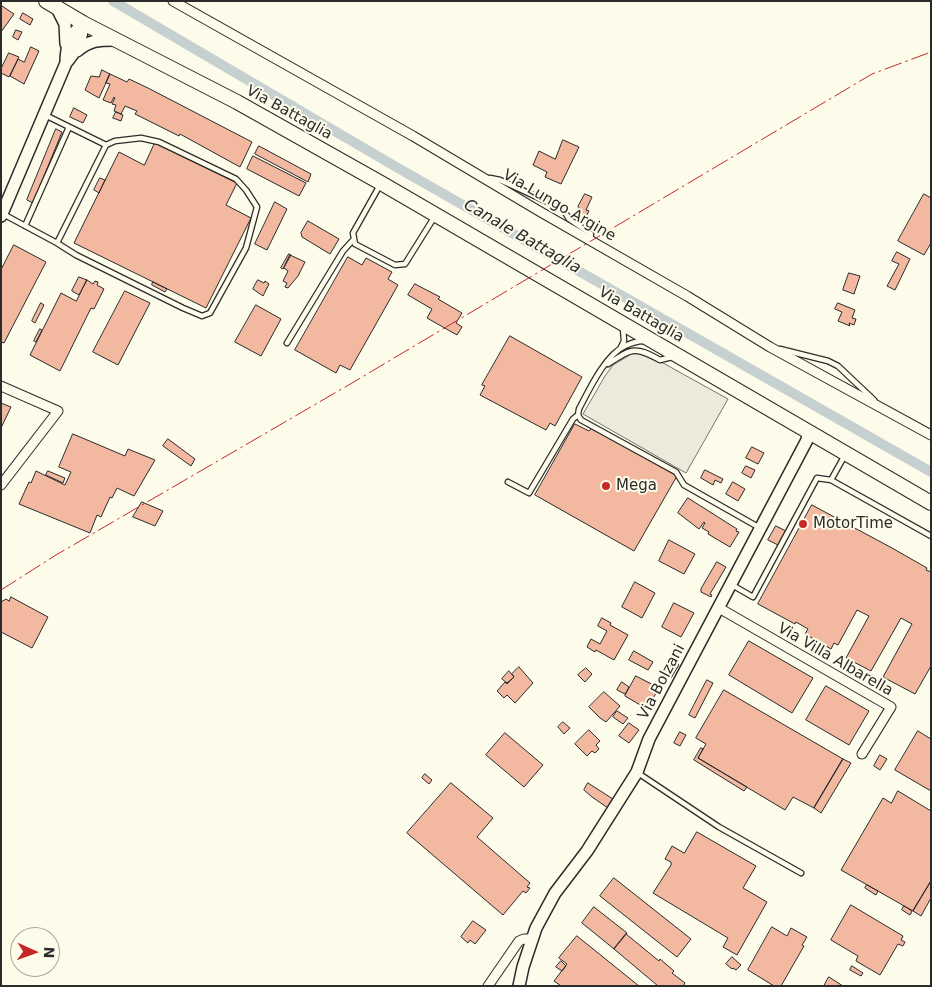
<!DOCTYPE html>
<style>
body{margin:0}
#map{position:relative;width:932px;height:987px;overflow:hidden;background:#fdfbea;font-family:"DejaVu Sans",sans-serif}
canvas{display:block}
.frame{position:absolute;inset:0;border:2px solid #2b2b2b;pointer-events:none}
.north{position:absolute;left:10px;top:927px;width:50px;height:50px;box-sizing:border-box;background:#fdfbea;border:1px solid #a9a89e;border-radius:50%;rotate:92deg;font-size:14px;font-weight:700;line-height:20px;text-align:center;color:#2b2b2b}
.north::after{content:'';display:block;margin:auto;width:18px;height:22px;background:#c62828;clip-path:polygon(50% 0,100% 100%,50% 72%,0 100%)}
</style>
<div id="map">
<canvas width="932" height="987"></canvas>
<div class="frame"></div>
<div class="north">N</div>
</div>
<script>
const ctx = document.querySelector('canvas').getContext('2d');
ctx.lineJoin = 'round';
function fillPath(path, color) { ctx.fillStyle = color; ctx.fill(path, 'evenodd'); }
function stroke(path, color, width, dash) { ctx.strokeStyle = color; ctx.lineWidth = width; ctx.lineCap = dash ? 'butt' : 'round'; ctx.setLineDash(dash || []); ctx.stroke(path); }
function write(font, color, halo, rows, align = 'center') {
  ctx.font = font + ' "DejaVu Sans",sans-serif'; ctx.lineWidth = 4; ctx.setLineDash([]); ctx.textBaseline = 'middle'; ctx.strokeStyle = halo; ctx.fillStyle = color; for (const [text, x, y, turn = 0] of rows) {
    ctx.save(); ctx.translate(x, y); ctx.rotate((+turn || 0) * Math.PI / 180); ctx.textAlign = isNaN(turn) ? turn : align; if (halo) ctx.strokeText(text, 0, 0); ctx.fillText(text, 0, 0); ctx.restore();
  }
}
const parking = new Path2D(`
 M640,352L645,353L728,399L686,473L583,414L605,376L613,365L633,353Z`);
fillPath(parking, '#eceadb');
stroke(parking, '#74746e', 1);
stroke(new Path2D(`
 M113,1L391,164L931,472`), '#c7d0d0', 10);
const building = new Path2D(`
 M2,6L14,14L1,32V7Z
 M23,13L33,19L30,25L20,19Z
 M16,30L22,32L18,40L13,37Z
 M31,47L39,51L24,84L10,76L18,59L24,62Z
 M9,53L19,57L9,77L1,73V69Z
 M102,70L110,74L99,98L85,90L91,76L99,77Z
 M110,74L127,82L129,79L148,88L252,142L240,167L180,134L179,136L135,114L137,111L125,106L121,114L114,111L116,105L112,104L115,98L114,97L111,103L103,100L110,84L106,83Z
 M74,108L87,115L83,123L70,117Z
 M116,112L123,115L121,121L113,118Z
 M56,129L62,132L33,203L27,200Z
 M563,140L579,147L561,184L545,177L547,172L533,165L539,151L555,159Z
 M155,143L237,183L226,205L251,218L206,308L74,243L119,152L144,165Z
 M259,146L311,174L308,182L255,154Z
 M253,156L306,183L299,196L247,169Z
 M100,178L105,180L99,193L94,190Z
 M585,194L592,197L586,210L589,211L583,222L577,219L581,209L578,207Z
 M924,194L931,198V243L924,255L898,241Z
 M275,202L287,209L267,250L255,244Z
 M308,221L339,239L330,254L302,237L301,233Z
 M14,245L46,262L4,343L1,342V270Z
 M897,252L910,259L895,290L887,286L899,264L892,261Z
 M289,254L291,255L283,269L281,268Z
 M290,255L305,262L298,276L288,288L285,287L287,283L283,281L288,271L284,268Z
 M348,257L362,265L366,258L392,272L388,279L398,285L350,370L340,365L336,373L295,350Z
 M849,273L860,276L854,294L843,290Z
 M79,277L87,280L79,295L72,291Z
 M87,280L93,284L95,281L98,282L97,285L104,289L94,309L91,308L60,371L30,355L61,293L76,301Z
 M258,280L264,283L265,281L269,284L263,296L253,289Z
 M153,282L167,289L165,292L152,285Z
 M415,284L440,297L438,299L462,313L456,323L462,327L457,335L427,318L432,309L408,295Z
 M125,291L150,303L118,365L93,352Z
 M41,303L44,305L35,323L32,321Z
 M838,303L855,310L852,318L856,319L854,325L849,323L850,326L838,321L842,312L835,309Z
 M256,305L281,319L261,356L235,342Z
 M40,329L42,330L36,342L34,341Z
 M510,336L582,377L555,426L550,423L546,430L480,395L485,386L482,385Z
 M1,403L11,407L1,428Z
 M575,424L589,431L592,428L677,476L634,551L535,495Z
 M73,434L125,456L128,449L155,460L134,496L117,488L112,498L110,497L101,517L97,515L90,533L19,504L29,482L31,483L36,471L65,485L71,472L59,467Z
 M168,439L195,459L191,466L163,446Z
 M752,447L764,453L758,464L746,458Z
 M746,466L755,470L751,478L742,473Z
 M705,470L723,479L721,483L715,480L713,485L701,478Z
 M48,471L65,478L63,483L46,475Z
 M733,482L745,489L738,501L726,494Z
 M688,498L737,529L736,531L739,532L730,547L708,534L709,532L702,528L705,523L704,522L699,529L678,513Z
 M142,502L163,511L155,526L133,517Z
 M812,505L892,548L927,568L926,570L931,572V666L915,694L883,677L912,624L901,618L871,671L846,658L869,616L857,610L838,645L834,643L831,649L805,634L808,629L796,622L795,624L758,604Z
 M776,526L786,531L778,545L768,540Z
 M669,540L695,554L684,574L659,561Z
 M717,562L726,567L710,594L712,595L711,597L701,592V589Z
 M635,582L655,593L642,618L622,607Z
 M11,597L48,617L32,648L1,632V602L6,599L9,601Z
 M674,603L694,613L681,637L662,627Z
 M602,618L611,623L610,625L628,635L614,660L596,650L595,652L587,647L591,639L600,644L607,631L598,626Z
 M749,641L813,678L792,713L729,675Z
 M634,651L653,662L648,670L629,660Z
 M674,662L679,665L671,678L663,672L668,665L671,667Z
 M519,667L533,683L515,703L507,695L504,698L497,691L505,682L507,684L514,677L512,674Z
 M586,668L592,674L585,682L578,675Z
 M509,671L514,677L507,683L502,679Z
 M636,676L659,688L647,709L625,696Z
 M707,680L713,683L695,718L689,715Z
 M622,682L629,687L625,694L617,690Z
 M826,686L869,711L849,745L806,720Z
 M724,690L843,759L814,808L793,797L785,810L698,758L706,744L696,738Z
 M604,692L620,706L606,722L600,718L589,707Z
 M617,711L628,718L623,724L613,717Z
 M563,722L570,728L564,734L558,727Z
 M629,723L639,730L629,743L619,736Z
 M589,730L600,741L596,745L599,749L595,753L592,751L587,756L575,744Z
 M918,731L931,739V791L895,770Z
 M680,732L686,735L680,746L674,743Z
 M505,733L543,765L524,787L486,755Z
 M701,748L703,749L698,758L747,787L744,791L694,760Z
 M880,755L887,759L880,770L874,766Z
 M843,759L851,763L821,813L814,808Z
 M425,774L432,780L429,784L422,778Z
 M451,783L493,818L477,837L530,883L527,887L530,888L526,893L523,891L503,915L407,833Z
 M588,783L613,799L608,808L592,797L584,790Z
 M898,791L931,811V881L913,911L841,870L883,798L891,803Z
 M697,832L756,866L743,888L767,902L737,955L723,947L728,938L653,893L671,865V862L665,859L672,846L684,853Z
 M614,878L691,939L677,957L600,896Z
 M931,881V898L921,916L913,911Z
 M867,885L878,891L876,895L865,888Z
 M851,905L903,936L901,940L905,942L903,946L898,944L880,975L856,961L858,956L831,940Z
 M904,906L912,911L910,915L902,910Z
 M594,907L627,933L614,949L582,923Z
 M473,921L486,930L475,944L470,940L468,943L461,937Z
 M772,927L787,936L791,928L807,937L802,945L804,946L781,986H774L748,970Z
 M626,934L659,961L660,959L674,971L672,973L685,983L683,986H658L614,949Z
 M577,936L639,986H561L554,981L567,964L559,958Z
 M732,957L741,965L736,970L733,968L732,969L726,964Z
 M561,961L566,966L562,971L556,967Z
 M852,966L863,973L861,976L850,970Z
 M829,977L843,986H824Z`);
fillPath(building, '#f2b8a0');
stroke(building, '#2b2b2b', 1);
const lane = new Path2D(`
 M490,178L500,180L563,209L569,219L591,234L590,239
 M380,185L353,233L355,244L395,265L405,264L435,216
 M3,214L57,243L106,145L45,115
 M25,226L69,127
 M57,243L76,255L183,308L202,316L210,313L246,248L257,207L246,190L236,179L159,142L141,138L115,141L106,145
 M287,343L343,251L354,239
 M621,347L624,341L623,328
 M780,349L828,361L838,366L874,400
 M608,364C632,348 635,346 660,360L672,357
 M578,415L581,420L676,472L684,485L760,528
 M845,455L831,480L931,536
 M508,482L529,493L573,419L578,415L579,409C589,390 605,355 625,346C631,343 638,341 644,341
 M732,585L753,597L817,478L831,480
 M638,773L719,827L801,873`);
const street = new Path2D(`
 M173,1L413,136L539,211L687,296L770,347L931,435
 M1,386L58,411L1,485
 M719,608L891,707L862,754
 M488,986L519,941L524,939H533`);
const secondary = new Path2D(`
 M57,8L65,24L66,44
 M77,51C90,40 98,40 115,40
 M66,63C66,45 70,35 83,23
 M1,216L66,63C77,50 82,40 83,23
 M519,986L523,967L536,928L555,893L587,851L637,772L649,739L807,440L808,432`);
const primary = new Path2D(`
 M46,1L83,23L237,102L381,183L931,503`);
stroke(lane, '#2b2b2b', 7);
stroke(street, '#2b2b2b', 11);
stroke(secondary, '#2b2b2b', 14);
stroke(primary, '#2b2b2b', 16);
stroke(lane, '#fdfbea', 4.5);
stroke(street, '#fdfbea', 9);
stroke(secondary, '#fdfbea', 11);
stroke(primary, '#fdfbea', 14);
stroke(new Path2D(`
 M1,590L56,555L352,383L872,74L931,52`), '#c62828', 1, [18, 4, 2.5, 4]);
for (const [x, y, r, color] of [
 [606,486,5,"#c62828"],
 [803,524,5,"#c62828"]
]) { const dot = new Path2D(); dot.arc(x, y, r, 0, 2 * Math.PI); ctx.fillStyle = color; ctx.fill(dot); stroke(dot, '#fdfbea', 2); }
write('15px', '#2b2b2b', '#fdfbea', [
 ["Via Battaglia",289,113,29],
 ["Via Lungo Argine",559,206,30],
 ["Via Battaglia",641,315,30],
 ["Via Villa Albarella",835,660,30],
 ["Via Bolzani",662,682,-62]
]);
write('15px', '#2b2b2b', '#fdfbea', [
 ["Mega",616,486],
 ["MotorTime",813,524]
], 'left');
write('italic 16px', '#2b2b2b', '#fdfbea', [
 ["Canale Battaglia",522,237,30]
]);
</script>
